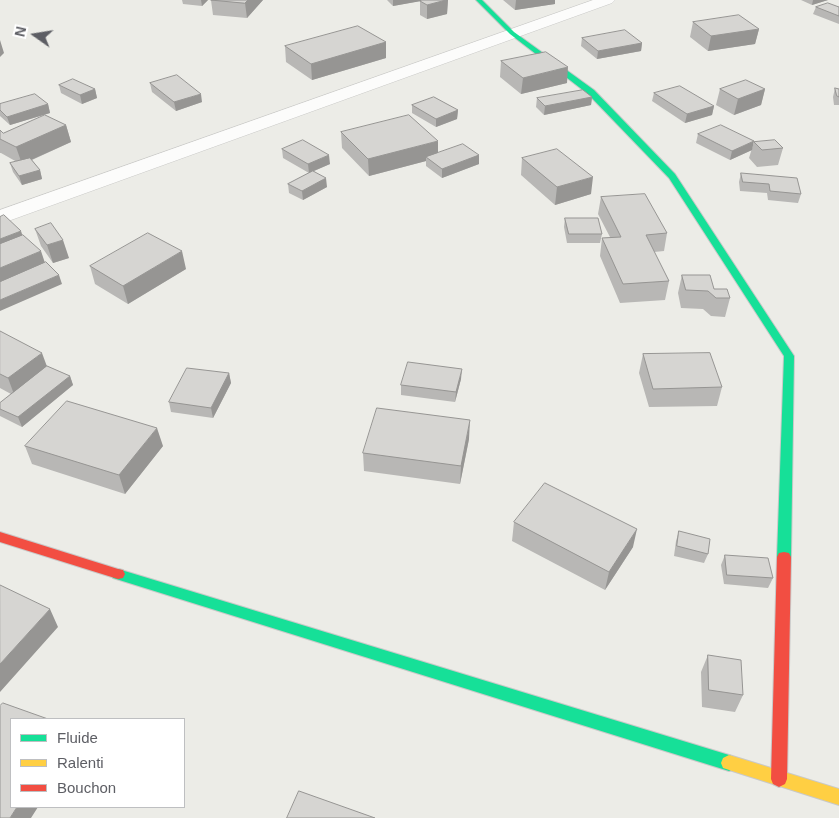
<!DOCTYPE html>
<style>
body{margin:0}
#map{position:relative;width:839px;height:818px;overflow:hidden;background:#ecece7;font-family:Helvetica,sans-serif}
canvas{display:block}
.legend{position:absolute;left:10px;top:718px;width:175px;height:90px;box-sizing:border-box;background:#fff;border:1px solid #bebfc1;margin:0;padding:6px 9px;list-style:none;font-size:15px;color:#5d5e64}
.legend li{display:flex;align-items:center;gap:10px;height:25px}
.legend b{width:25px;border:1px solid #bebfc1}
.north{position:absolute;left:10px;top:10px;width:50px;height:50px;-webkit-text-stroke:4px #fff;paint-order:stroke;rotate:283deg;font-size:14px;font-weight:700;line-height:20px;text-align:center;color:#5d5e64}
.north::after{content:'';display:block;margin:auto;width:18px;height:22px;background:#5d5e64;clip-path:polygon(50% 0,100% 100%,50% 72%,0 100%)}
</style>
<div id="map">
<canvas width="839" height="818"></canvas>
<ul class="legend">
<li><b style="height:6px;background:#16e098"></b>Fluide</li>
<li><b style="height:6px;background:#ffcf43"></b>Ralenti</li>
<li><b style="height:6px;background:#f24e42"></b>Bouchon</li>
</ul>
<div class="north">N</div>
</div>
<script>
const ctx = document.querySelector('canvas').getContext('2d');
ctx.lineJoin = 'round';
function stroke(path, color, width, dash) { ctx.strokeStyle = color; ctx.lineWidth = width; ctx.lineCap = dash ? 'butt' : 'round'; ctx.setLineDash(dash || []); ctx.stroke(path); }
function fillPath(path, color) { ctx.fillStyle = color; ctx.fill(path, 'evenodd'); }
const street = new Path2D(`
 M593,0H615L612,3L0,224V210Z`);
const fast = new Path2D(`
 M476,0H482L514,32L594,90L675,174L794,356L791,557L789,561L784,562L779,561L777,557L784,356L669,178L588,94L510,34Z
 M118,569L729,755L735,758L737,763L735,768L729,771L113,578L111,574L113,570Z`);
const slow = new Path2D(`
 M729,755L839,789V805L723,768L721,763L723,758Z`);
const jam = new Path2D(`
 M0,532L118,569L123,570L125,574L123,578L118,579L0,542Z
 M784,552L789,553L791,557L787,779L785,784L779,787L773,784L771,779L777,557L779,553Z`);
stroke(street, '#c9c9c7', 1);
stroke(fast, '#c9c9c8', 2);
stroke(slow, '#c9c9c8', 2);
stroke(jam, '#c9c9c8', 2);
fillPath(street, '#fcfcfb');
fillPath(fast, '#16e098');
fillPath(slow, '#ffcf43');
fillPath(jam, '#f24e42');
fillPath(new Path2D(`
 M182,0H208L202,6L183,4Z
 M211,0H263L247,18L213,15Z
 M387,0H448L447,14L427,19L420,15V1L393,6Z
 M503,0H555V4L515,10Z
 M801,0H828L812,5Z
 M816,7H839V24L813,14Z
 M693,22L759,29L755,44L708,51L690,37Z
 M582,38L642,43L641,51L597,59L581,46Z
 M386,42V58L312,80L286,62L285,46Z
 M501,61L567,83L521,94L500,77Z
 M150,83L202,102L176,111L152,92Z
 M59,85L95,89L97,98L82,104L61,93Z
 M835,88L839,89V105H834L833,97Z
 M720,89H765L761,105L734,115L716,105Z
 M654,93L714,106L712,115L685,123L652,101Z
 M592,97L591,105L544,115L536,107L537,98Z
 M0,104H48L50,113L10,125L0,116Z
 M412,105L458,110L457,119L436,127L412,113Z
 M66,125L71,142L32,160L40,170L42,179L22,185L13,172L10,163L17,162L1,153H0V130L3,133Z
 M341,132L438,153L479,155V164L442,178L426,166V161L369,176L342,148Z
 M698,134L752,150L730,160L696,143Z
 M754,142L783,148L778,165L757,167L749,158Z
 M282,149L330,164L314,171L327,187L303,200L289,193L288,184L309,173L283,158Z
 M522,158L591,194L555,205L521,175Z
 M741,173L801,194L798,203L768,200L767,193L740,191L739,182Z
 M601,197L667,233L664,251L654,252L669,281L665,300L620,303L600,256L602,238L610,237L598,214Z
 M565,218L602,234L600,243H567L564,227Z
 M35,229L69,258L53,263L41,246Z
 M90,266L186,269L128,304L95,284Z
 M682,275L714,289L730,298L725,317L711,316L703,309L681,308L678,293Z
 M0,331L47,366L70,376L73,385L22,427L0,416V403L11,394L0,388Z
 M643,354L722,387L717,406L649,407L639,373Z
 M229,373L231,383L213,418L171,412L169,402Z
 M461,379L455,402L401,395V385Z
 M469,439L460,484L364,471L363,453Z
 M25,446H163L125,494L32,464Z
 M514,522L633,547L605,590L512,541Z
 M679,531L708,554L704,563L674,556L676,541Z
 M725,555L773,578L768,588L724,584L721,565Z
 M708,655L743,695L735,712L702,707L701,672Z`), '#b8b7b5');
fillPath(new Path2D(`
 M201,0H208L202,6Z
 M248,0H263L247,18L245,3Z
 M393,0H427L393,6Z
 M446,0H448L447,14L427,19V5Z
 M516,0H555V4L515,10Z
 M813,0H828L812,5Z
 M759,29L755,44L708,51L711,36Z
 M0,40L4,53L0,57Z
 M386,42V58L312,80L311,64Z
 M642,43L641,51L597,59L598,51Z
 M568,67L567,83L521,94L523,78Z
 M95,89L97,98L82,104L80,95Z
 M765,89L761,105L734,115L738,99Z
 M201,94L202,102L176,111L174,102Z
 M592,97L591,105L544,115L545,106Z
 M48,104L50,113L10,125L7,117Z
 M714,106L712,115L685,123L687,114Z
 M458,110L457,119L436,127V119Z
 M66,125L71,142L22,164L16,147Z
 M438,141V158L426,157V161L369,176L368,159Z
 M754,141L752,150L730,160L732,151Z
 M329,155L330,164L309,173L308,164Z
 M479,155V164L442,178V169Z
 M40,170L42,179L22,185L19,176Z
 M593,177L591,194L555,205L557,187Z
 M326,178L327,187L303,200L302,191Z
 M21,231L27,249L0,258V239Z
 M63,240L69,258L53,263L47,245Z
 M41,251L47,269L0,289V268Z
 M182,251L186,269L128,304L123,286Z
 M59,275L62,284L0,311V300Z
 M42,353L49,372L15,397L8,378Z
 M462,369L461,379L455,402L456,392Z
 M229,373L231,383L213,418L211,408Z
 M70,376L73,385L22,427L18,417Z
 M470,420L469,439L460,484L461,466Z
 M157,428L163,446L125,494L119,475Z
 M637,529L633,547L605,590L609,572Z
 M50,609L58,627L0,692V664Z
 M17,807H38L31,818H10Z`), '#969593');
const building = new Path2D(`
 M211,0H248L245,3Z
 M422,0H446L427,5L420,1Z
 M828,3L839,7V16L816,7Z
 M739,15L759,29L711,36L693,22Z
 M358,26L386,42L311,64L285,46Z
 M625,30L642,43L598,51L582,38Z
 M546,52L568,67L523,78L501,61Z
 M177,75L201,94L174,102L150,83Z
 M73,79L95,89L80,95L59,85Z
 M746,80L765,89L738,99L720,89Z
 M680,86L714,106L687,114L654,93Z
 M835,88L839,89V97L837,96Z
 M583,90L592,97L545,106L537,98Z
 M35,94L48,104L7,117L0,110V104Z
 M434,97L458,110L436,119L412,105Z
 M45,115L66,125L16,147L0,139V130L3,133Z
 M409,115L438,141L368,159L341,132Z
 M721,125L754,141L732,151L698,134Z
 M303,140L329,155L308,164L282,149Z
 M775,140L783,148L762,150L754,142Z
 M463,144L479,155L442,169L426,157Z
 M557,149L593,177L557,187L522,158Z
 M30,158L40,170L19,176L10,163Z
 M313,171L326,178L302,191L288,184Z
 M741,173L797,178L801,194L770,191L769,184L743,182Z
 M645,194L667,233L646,235L669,281L623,284L602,238L621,237L601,197Z
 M4,215L21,231L0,239V217Z
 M565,218H598L602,234H569Z
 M51,223L63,240L47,245L35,229Z
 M148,233L182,251L123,286L90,266Z
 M23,235L41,251L0,268V244Z
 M46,262L59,275L0,300V282Z
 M682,275H710L714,289H727L730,298H716L708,291L686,290Z
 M0,331L42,353L8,378L0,374Z
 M710,353L722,387L653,389L643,354Z
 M408,362L462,369L456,392L401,385Z
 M47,366L70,376L18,417L0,409V403Z
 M187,368L229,373L211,408L169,402Z
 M67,401L157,428L119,475L25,446Z
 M377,408L470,420L461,466L363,453Z
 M545,483L637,529L609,572L514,522Z
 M679,531L710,539L708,554L677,546Z
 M725,555L768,558L773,578L727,575Z
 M0,585L50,609L0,664Z
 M708,655L741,660L743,695L709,690Z
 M3,703L48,719H11V807H17L10,818H0V706Z
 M299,791L375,818H287Z`);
fillPath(building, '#d6d5d2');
stroke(building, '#969593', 1);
</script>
